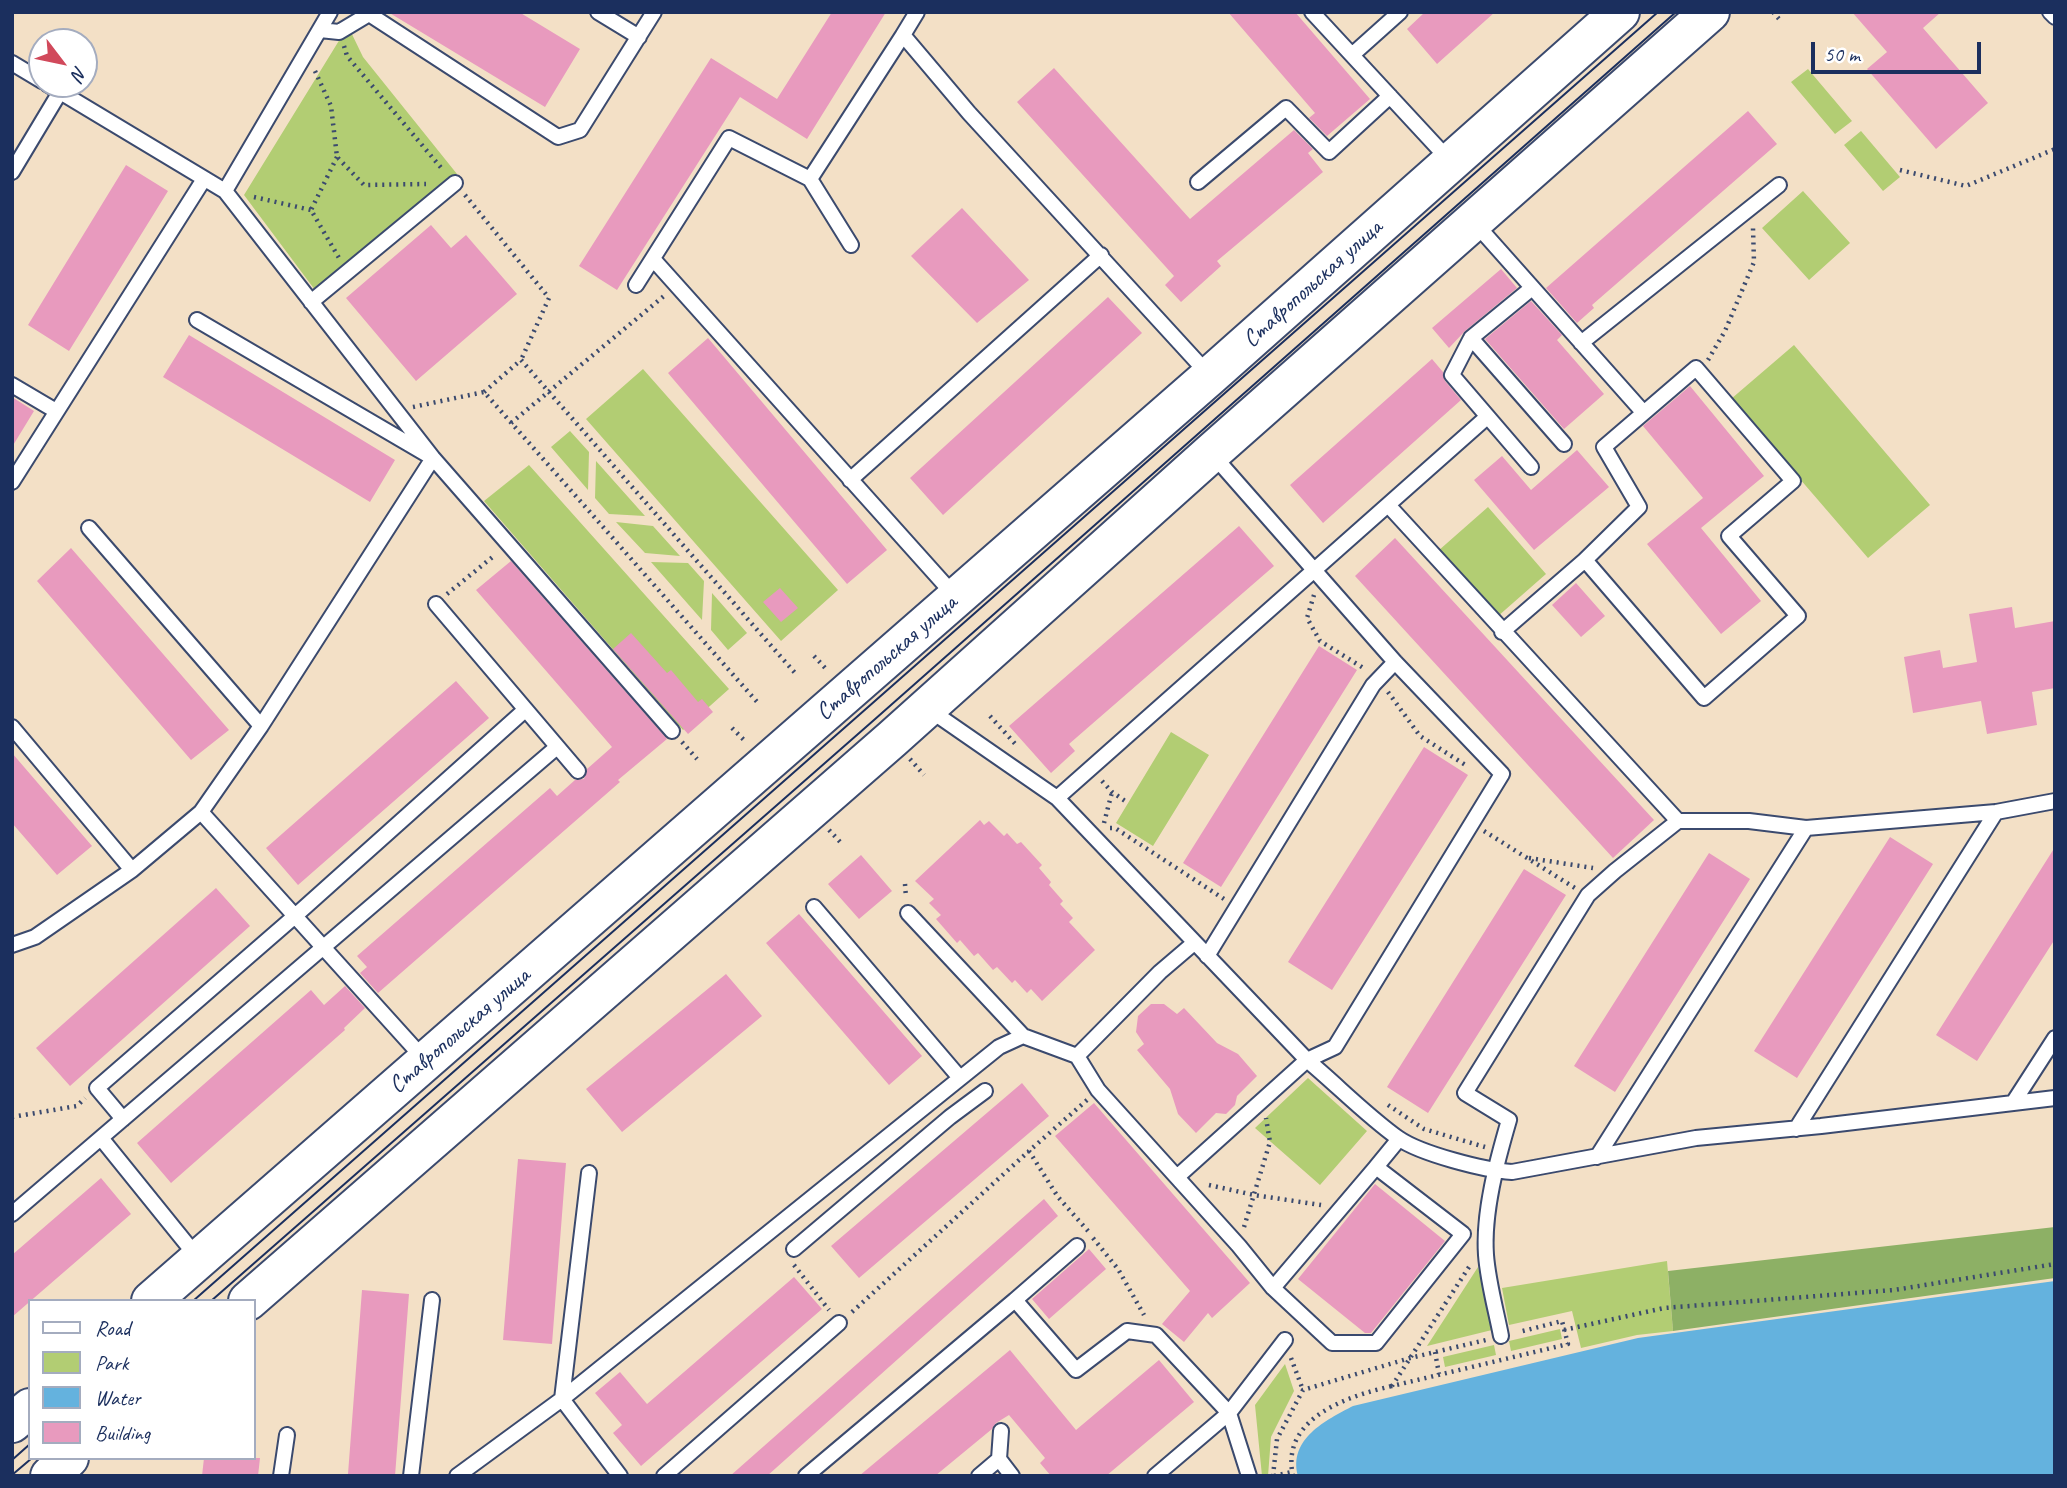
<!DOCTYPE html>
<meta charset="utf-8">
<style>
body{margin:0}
#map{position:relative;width:2067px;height:1488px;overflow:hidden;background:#f3e0c6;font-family:Caveat,sans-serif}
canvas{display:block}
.frame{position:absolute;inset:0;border:14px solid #1b2f5e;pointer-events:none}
.legend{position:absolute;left:28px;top:1299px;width:228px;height:161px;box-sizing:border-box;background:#fff;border:2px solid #a4acbf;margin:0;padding:9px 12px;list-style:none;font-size:21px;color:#1b2f5e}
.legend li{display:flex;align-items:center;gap:14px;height:35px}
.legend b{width:35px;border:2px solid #a4acbf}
.north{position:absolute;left:28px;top:28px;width:70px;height:70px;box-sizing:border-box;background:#fff;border:2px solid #a4acbf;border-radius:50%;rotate:122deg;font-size:19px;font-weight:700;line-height:28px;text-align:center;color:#1b2f5e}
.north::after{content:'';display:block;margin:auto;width:24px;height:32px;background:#d1495b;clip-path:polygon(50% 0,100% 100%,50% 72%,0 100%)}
.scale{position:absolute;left:1811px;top:42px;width:170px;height:32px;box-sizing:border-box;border:4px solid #1b2f5e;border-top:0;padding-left:9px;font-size:21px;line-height:24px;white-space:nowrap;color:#1b2f5e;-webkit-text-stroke:5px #fff;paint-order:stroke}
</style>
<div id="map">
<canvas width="2067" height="1488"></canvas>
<div class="frame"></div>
<ul class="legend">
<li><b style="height:9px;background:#fff"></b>Road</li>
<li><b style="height:19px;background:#b2cd73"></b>Park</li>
<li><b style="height:19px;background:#64b2de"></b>Water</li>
<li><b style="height:19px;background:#e89abe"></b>Building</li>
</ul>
<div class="north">N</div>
<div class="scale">50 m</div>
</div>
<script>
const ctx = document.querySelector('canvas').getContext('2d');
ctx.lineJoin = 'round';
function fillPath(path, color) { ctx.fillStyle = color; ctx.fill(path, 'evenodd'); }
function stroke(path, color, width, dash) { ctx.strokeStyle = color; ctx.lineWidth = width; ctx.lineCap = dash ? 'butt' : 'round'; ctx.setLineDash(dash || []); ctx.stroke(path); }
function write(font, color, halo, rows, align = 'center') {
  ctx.font = font + ' Caveat,sans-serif'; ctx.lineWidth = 6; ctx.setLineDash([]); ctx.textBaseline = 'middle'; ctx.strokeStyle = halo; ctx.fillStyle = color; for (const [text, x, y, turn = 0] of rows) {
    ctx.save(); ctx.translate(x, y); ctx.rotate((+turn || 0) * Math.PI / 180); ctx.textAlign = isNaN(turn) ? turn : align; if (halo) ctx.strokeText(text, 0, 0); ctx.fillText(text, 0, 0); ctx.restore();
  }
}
fillPath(new Path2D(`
 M348,26L363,57L457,174L315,290L244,195Z
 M1808,69L1852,121L1835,134L1791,82Z
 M1861,131L1900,177L1883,191L1844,145Z
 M1803,191L1850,243L1809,280L1762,228Z
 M1794,345L1930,505L1868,558L1731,399Z
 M643,369L838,590L781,641L586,419Z
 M570,431L589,452L588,490L551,447Z
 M596,461L645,516L609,514L595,498Z
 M529,465L729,689L683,730L484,501Z
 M1488,507L1546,574L1497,617L1438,551Z
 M616,522L653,526L680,556L645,553Z
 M651,562L688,563L704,581L702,620Z
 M712,593L747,633L728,650L711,630Z
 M1171,732L1209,755L1153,846L1116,823Z
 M1308,1078L1367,1131L1320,1185L1255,1128Z
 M1667,1261L1673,1331L1637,1335L1581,1348L1572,1311L1509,1325L1502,1288Z
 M1478,1267L1492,1330L1427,1346Z
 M1560,1329L1562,1339L1511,1351L1509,1341Z
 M1494,1345L1496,1355L1445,1367L1443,1357Z
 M1285,1364L1294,1391L1271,1437L1268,1476H1262L1255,1405Z`), '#b2cd73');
fillPath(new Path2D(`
 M2055,1227V1278L1673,1331L1668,1271Z`), '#8db065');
fillPath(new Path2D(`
 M2055,1281V1476H1298C1288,1439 1326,1420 1353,1406L1638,1338Z`), '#64b2de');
fillPath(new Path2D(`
 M388,12H519L580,49L545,107Z
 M832,12H886L807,139L740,97L617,290L579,266L711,58L777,99Z
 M1228,12H1295L1370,99L1327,136L1309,118L1315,113Z
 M1425,12H1495L1437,64L1407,29Z
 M1852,12H1941L1923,28L1988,103L1936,149L1867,69L1887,52Z
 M1054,68L1190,219L1294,130L1313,149L1308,153L1323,172L1217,261L1221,266L1181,302L1165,285L1174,276L1017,102Z
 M1748,111L1777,144L1592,305L1594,308L1577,323L1546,288Z
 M126,165L168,191L69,351L28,325Z
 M962,208L1029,280L977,323L911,256Z
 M431,225L451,248L466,235L517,294L416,381L346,298Z
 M1501,269L1517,288L1465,331L1449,348L1432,328Z
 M1108,297L1142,333L943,515L910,478Z
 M1531,301L1562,335L1557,340L1604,394L1564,429L1485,339Z
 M189,335L395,460L370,502L163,377Z
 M708,338L887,550L847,584L668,373Z
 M1432,359L1443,372L1445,381L1461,400L1323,523L1290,485Z
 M1690,386L1764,476L1701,528L1761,601L1721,634L1647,544L1703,498L1643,426Z
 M12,397L34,411L12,447Z
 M1577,450L1609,487L1534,550L1474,480L1502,456L1531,490Z
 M1239,526L1274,566L1069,744L1075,751L1051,773L1009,726Z
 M1395,538L1654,820L1613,858L1355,576Z
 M71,548L229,730L191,760L37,581Z
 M511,561L667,739L618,780L620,782L378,993L360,973L367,967L357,956L550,788L557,796L575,780L584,779L587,769L612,747L476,590Z
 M1576,583L1605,616L1581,637L1552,605Z
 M780,588L798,608L781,622L763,602Z
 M2012,607L2015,628L2055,621V688L2032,692L2037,725L1987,734L1981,701L1913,713L1904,657L1940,650L1943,668L1977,662L1969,614Z
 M631,633L667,673L671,670L698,702L702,699L713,712L688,734L613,649Z
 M1319,646L1357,670L1221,887L1183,863Z
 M456,681L489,718L298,885L266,848Z
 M1424,747L1468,775L1332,990L1288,962Z
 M12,753L92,846L57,875L12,823Z
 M980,820L984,825L989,821L1004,836L1007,833L1017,844L1021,842L1042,865L1039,868L1051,882L1049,885L1063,901L1060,904L1073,918L1069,922L1095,950L1042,1001L1031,989L1027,993L1015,980L1012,983L997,967L993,970L978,953L974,956L960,940L957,943L936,919L941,915L929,903L934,899L915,881Z
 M1890,837L1933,864L1797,1078L1754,1051Z
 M2055,847V939L1977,1061L1936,1035Z
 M1709,853L1750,879L1615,1092L1574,1066Z
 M861,855L892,891L859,919L828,884Z
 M1524,869L1566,895L1428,1113L1387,1087Z
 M216,888L250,926L70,1086L36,1048Z
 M799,914L922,1056L889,1085L766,943Z
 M726,974L762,1016L622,1132L586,1089Z
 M345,986L365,1008L344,1028L345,1030L171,1183L137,1143L311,990L324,1005Z
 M1151,1004H1164L1177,1014L1184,1008L1217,1043L1238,1054L1257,1076L1237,1096L1235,1105L1226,1114L1216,1113L1196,1133L1178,1114L1170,1089L1137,1050L1144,1044L1136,1032L1138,1016Z
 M1022,1083L1049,1116L859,1278L831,1246Z
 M1094,1103L1250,1283L1212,1318L1208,1313L1184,1342L1162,1324L1190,1291L1055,1136Z
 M518,1159L566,1163L552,1344L503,1340Z
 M101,1178L131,1214L12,1317V1255Z
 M1375,1184L1445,1241L1371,1333H1365L1298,1279Z
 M1044,1199L1058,1216L767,1476H730Z
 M1089,1249L1106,1269L1049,1319L1032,1299Z
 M794,1277L822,1309L641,1466L613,1433L622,1425L595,1393L620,1372L647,1404Z
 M362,1290L409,1294L395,1476L348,1474Z
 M1010,1350L1076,1430L1159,1360L1194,1402L1106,1476H1051L1040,1463L1045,1458L1009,1415L996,1423L992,1429L935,1476H859Z
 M204,1458H260L258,1476H202Z`), '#e89abe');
const service = new Path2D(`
 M598,12L639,37
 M917,12L903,35L969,113L1210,376
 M1312,12L1450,161
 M2050,12L2055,17
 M320,30L339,32L369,14L558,137L580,130L654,12
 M1352,55L1400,12
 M12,63L42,81
 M47,84L225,191L433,458L672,731
 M12,172L60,92
 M810,179L851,245
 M1198,182L1286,108L1329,152L1390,96
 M225,191L330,12
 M1474,222L1643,412
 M653,259L955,596
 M636,285L729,138L810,179L903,35
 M311,302L455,183
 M197,320L426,454
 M1471,338L1564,444
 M1581,343L1779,185
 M12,385L56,411
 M1531,467L1452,375L1471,338L1532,288
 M850,480L1101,255
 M12,482L204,179
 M1388,505L1678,821L1615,871L1588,895L1465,1093L1509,1120C1497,1161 1483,1212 1486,1255C1488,1282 1496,1310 1501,1336
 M89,528L261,726
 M436,604L578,771
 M1502,632L1585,560L1704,698L1798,616L1729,536L1793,481L1696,368L1604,447L1639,507L1585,560
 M927,708L1057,798L1307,1060L1335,1047L1502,774L1395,662L1212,454
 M12,727L132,870
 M1057,798L1487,417
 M201,812L425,1060
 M1678,821H1749L1806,828L1996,812L2055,801
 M814,907L960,1078
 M908,913L1023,1036
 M12,945L35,937L132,870L201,812L261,726L433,458
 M1207,956L1373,685L1395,662
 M1077,1056L1098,1090L1239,1246L1273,1288L1332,1343H1376L1463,1234L1376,1167L1273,1288
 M2013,1103L2055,1038
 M123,1119L97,1088L295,916L525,710
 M1796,1129L1996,812
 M101,1138L198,1258
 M1597,1157L1806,828
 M1376,1167L1399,1139
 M1177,1177L1307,1060C1337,1085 1366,1115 1398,1138C1421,1154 1484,1170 1512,1172L1696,1138L1821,1126L2055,1098
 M12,1214L557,747
 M794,1249L950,1117L985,1091
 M1015,1300L1077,1246
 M999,1459L1012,1476
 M281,1476L287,1435
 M411,1476L432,1300
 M457,1476L562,1399L589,1173
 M620,1476L562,1399L999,1047L1023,1036L1077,1056L1160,972L1194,943
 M664,1476L839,1323
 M806,1476L1015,1300L1076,1370L1127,1331L1156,1335L1229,1413L1155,1476
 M979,1476L999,1459L1001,1431
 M1249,1476L1229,1413L1285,1340`);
const primary = new Path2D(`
 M151,1301L1210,376L1620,12
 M248,1301L892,739L1211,453L1710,12
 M12,1423L30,1408
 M50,1476L69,1458`);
stroke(service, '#3b4a6e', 18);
stroke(primary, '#3b4a6e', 42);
stroke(new Path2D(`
 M1773,12L1779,19
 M344,46L347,56L443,170
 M315,71L331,106L337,157L364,185L426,184
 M337,157L311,210L339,258
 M1900,170L1966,186L2055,149
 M465,195L549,298L521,360
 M254,197L311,210
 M1708,360L1725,331L1754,262L1753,228
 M484,392L521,360L795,673
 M413,407L484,392L759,704
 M511,423L664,296
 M447,594L495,555
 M1314,595L1307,618L1320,641L1365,669
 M814,656L828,671
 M1388,692L1420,736L1467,766
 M990,716L1018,747
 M732,728L746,742
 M682,742L697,759
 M910,759L924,775
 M1102,781L1112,792L1128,803
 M1104,823L1112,792
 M1110,828H1115L1224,899
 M829,830L843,845
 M1484,831L1575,888
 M1529,858L1593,868
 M905,884L906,898
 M1087,1100L1029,1151L1058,1197L1088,1231
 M1388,1105L1424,1129L1485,1147
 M12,1117L77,1106L85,1098
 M1209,1185L1254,1195L1321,1205
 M1244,1227L1270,1142L1266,1118
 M1093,1238L1118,1269L1144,1315
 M794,1265L829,1310
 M1469,1267L1392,1386L1568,1344L1562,1321L1519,1332
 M852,1312L1029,1151
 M1564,1330L1664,1308L1894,1290L2055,1264
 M1435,1352L1439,1374
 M1291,1358L1303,1390
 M1273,1476L1277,1439L1303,1390L1410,1358L1486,1340
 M1274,1476L1292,1472
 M1293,1476C1280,1418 1348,1396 1392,1386`), '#3b4a6e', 4.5, [2, 5]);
stroke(service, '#fff', 14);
stroke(primary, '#fff', 38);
stroke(new Path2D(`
 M193,1301L1658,12
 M211,1301L874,720L1676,12
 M12,1460L30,1444
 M12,1475L32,1458`), '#1b2f5e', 2);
write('24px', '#1b2f5e', '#fff', [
 ["Ставропольская улица",1313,284,-42],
 ["Ставропольская улица",887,658,-41],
 ["Ставропольская улица",460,1031,-41]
]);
</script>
